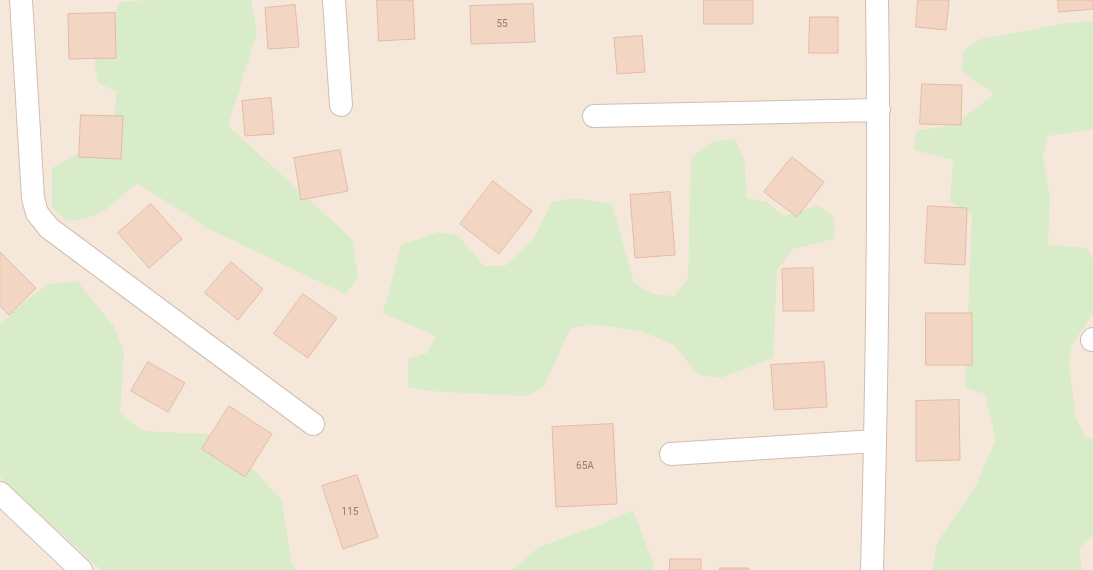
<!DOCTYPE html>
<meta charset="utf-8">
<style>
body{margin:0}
canvas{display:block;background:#fdf6ec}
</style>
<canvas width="1093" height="570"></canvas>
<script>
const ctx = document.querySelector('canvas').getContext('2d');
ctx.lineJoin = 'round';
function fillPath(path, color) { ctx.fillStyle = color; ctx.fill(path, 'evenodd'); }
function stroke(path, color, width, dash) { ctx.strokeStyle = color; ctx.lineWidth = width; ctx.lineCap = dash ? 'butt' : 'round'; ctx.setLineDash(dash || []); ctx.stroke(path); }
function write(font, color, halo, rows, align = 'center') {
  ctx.font = font + ' Roboto,sans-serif'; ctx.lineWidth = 4; ctx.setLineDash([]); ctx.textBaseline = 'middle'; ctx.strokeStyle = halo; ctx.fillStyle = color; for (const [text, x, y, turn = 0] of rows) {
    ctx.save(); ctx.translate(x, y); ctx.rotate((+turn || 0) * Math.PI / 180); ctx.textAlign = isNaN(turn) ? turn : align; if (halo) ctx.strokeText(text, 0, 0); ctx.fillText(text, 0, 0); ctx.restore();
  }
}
fillPath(new Path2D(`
 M0,0H1093V570H0Z`), '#f5e8da');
fillPath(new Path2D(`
 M148,0H251L257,32L228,126L352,239L358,277L345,294L207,228L137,183L104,211L85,219L66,221L52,207V168L111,137L117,92L98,83L94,64L120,2Z
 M1093,21V129L1048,136L1043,156L1050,197L1048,245L1087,248L1093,259V313L1071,346L1069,366L1076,419L1085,437L1093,439V535L1079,550L1082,570H933L932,567L938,541L975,488L996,439L985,394L965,388L972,215L950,201L953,160L914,150L916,131L954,125L994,94L961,70L964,50L981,39L1067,23Z
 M734,139L744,157L747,198L767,202L783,216L819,205L834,218V239L793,249L777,270L773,358L720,378L699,375L674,345L641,331L590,324L570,329L544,386L526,396L428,391L408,387V359L427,353L436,336L383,313L401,245L438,232L458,235L484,266H505L533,240L552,202L572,198L612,204L634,283L653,294L674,296L688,279L691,158L713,142Z
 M77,281L115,328L124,354L120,413L143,431L222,435L282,501L291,562L297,570H101L2,479L0,477V324L26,300L49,284Z
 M633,510L654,565L653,570H512L539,547L605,523Z`), '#d8ecc9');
const building = new Path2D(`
 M377,0H413L415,39L379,41Z
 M704,0H753V24H704Z
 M918,0H949L946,30L916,27Z
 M1058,0H1093V9L1059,12Z
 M533,4L535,42L471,44L470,6Z
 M295,5L299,47L268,49L265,8Z
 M115,13L116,58L69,59L68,14Z
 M810,17H838V53H809Z
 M642,36L645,72L617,74L614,38Z
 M922,84L962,85L961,125L920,124Z
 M271,98L274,134L245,136L242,101Z
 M81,115L123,116L121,159L79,157Z
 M340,150L348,191L301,200L294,158Z
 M792,157L824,182L797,217L764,192Z
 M493,181L532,211L499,254L460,224Z
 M670,192L675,255L635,258L630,195Z
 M151,204L182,239L149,268L118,233Z
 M928,206L967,208L965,265L925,263Z
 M0,252L36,288L9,315L0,306Z
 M231,262L263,289L238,320L205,293Z
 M813,268L814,311H783L782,269Z
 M303,294L337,318L308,358L274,334Z
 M926,313H972V365H926Z
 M148,362L185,383L168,412L131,391Z
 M824,362L827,407L774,410L771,365Z
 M959,400L960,460L916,461V401Z
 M229,406L272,434L245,477L202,449Z
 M613,424L617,504L556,507L552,427Z
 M357,475L378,537L343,549L322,486Z
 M670,559H701V570H670Z
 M720,568H749V570H720Z`);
fillPath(building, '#f3d5c3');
stroke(building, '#e6bba3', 1);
const minor = new Path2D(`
 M21,0L33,198L37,213L49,228L313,424
 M334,0L341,105
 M594,116L879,110
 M1092,340L1093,339
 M671,454L875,441
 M0,493L81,570
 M872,570C877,380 880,190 877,0`);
stroke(minor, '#d1beb0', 24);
stroke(minor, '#fff', 22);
write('10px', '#987a6a', null, [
 ["55",502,24],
 ["65А",585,466],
 ["115",350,512]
]);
</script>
